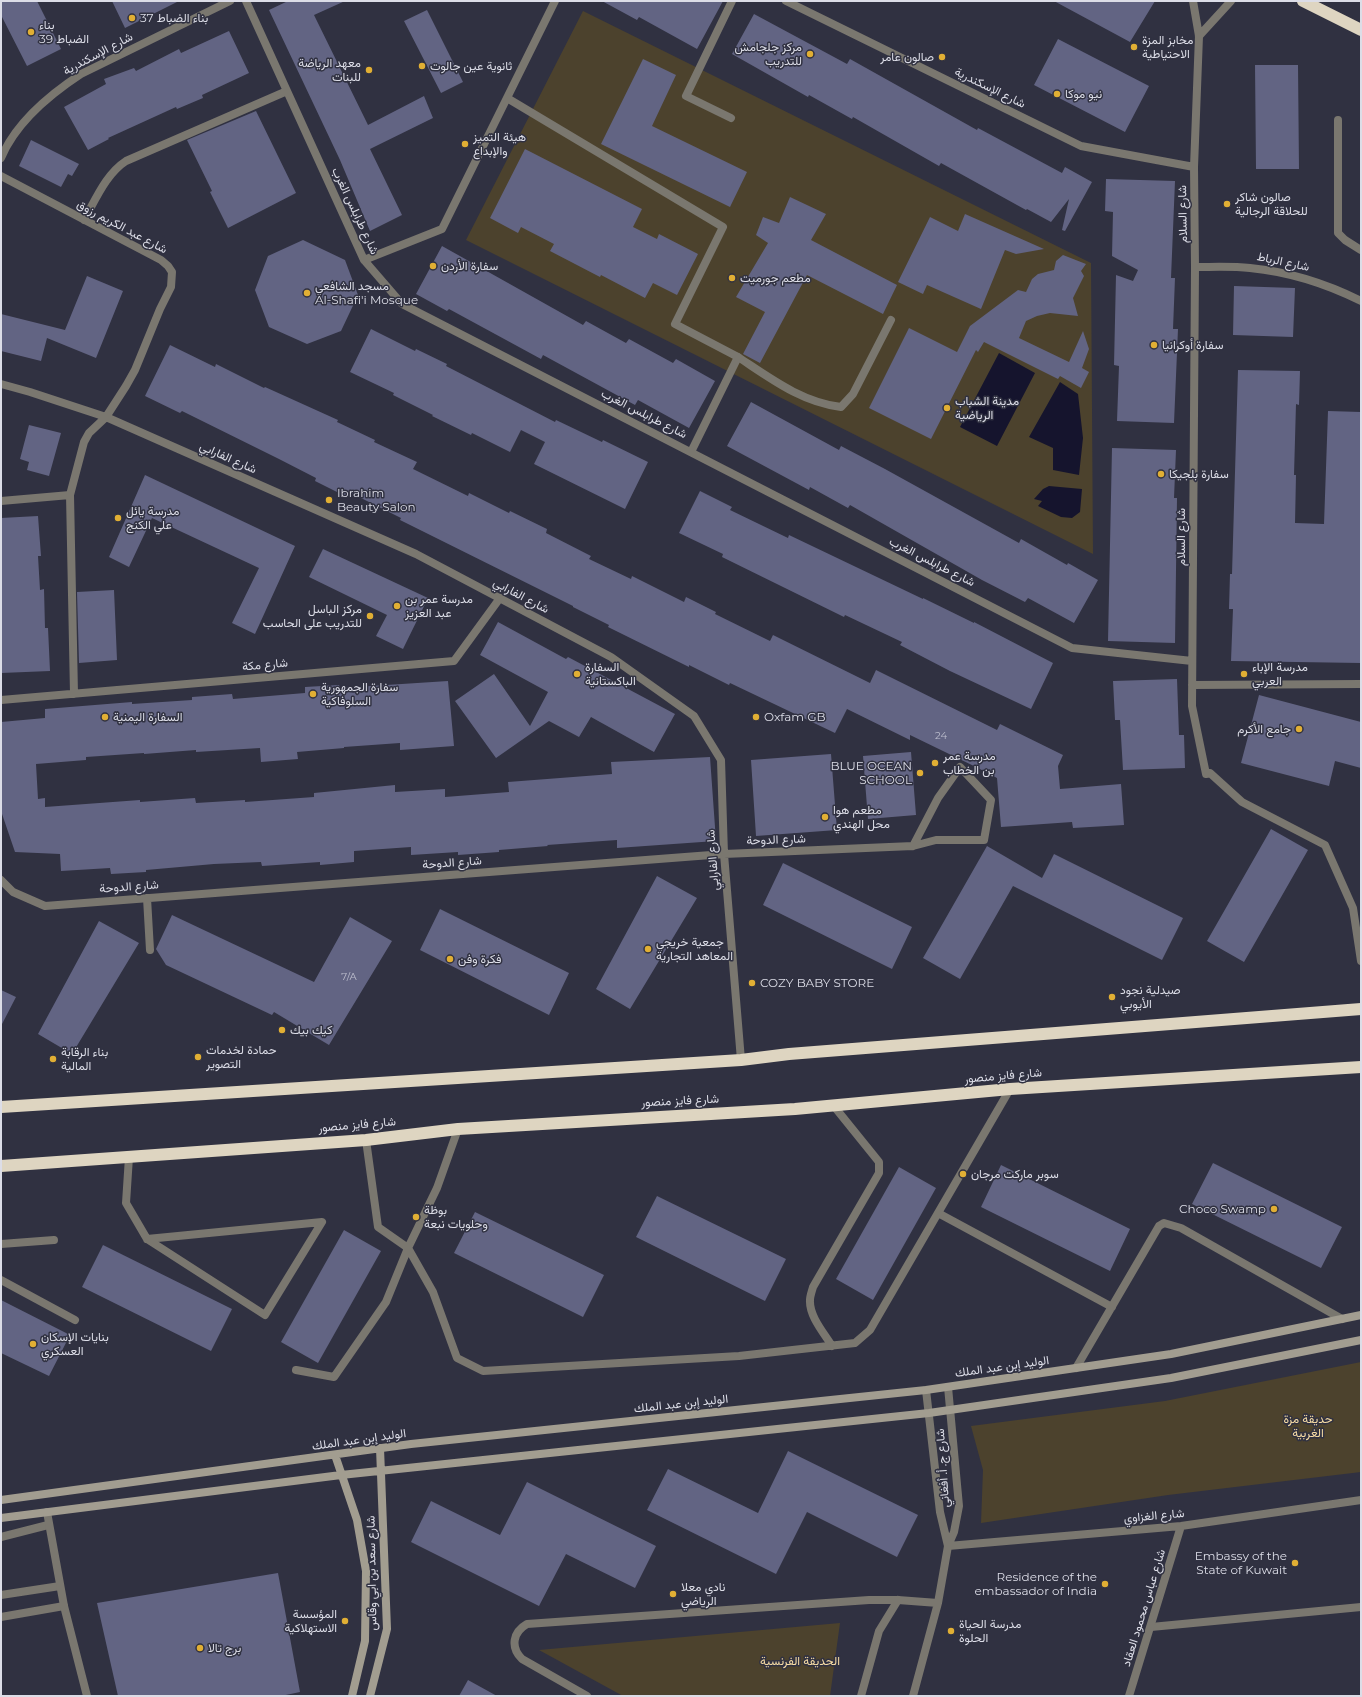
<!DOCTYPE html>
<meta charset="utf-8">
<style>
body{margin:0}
#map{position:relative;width:1362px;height:1697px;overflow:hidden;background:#303141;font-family:Montserrat,sans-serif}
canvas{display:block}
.frame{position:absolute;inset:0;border:2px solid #dcdde7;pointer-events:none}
</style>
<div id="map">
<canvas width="1362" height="1697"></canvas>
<div class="frame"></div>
</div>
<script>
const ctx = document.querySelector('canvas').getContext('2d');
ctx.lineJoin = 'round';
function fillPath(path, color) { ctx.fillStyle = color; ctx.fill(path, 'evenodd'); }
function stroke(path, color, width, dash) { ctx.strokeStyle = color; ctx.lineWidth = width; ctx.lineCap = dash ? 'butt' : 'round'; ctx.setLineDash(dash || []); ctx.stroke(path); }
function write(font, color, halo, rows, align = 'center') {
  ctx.font = font + ' Montserrat,Vazirmatn,sans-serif'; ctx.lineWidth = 3; ctx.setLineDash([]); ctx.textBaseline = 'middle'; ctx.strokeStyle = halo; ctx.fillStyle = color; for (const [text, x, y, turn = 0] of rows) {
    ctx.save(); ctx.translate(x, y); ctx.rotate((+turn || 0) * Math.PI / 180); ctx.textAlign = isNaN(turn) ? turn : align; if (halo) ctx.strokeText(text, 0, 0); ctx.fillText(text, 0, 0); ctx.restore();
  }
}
fillPath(new Path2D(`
 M583,11L1091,263L1093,554L466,240Z
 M1361,1362V1472L1168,1495L981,1523L983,1470L971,1426L1165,1401Z
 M840,1623L830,1696H623L539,1650Z`), '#4c422d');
fillPath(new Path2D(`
 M999,353L1035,373L997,446L960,427Z
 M1060,382L1078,394L1083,438L1079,475L1053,470V448L1029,437Z
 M1049,486L1082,489L1080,512L1072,518L1061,517L1038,506L1042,501L1034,499L1043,489Z`), '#15142d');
fillPath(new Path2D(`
 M1,1H37L61,49L27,66L1,15Z
 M112,1H179L125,28Z
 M288,1H345L314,15L368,125L424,96L433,118L370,149L402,215L370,231L340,160L269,10Z
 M602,1H723L697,49L639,17L637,20Z
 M1054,1H1155L1130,42Z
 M427,10L463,82L441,93L404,21Z
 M754,14L847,64L850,59L977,130L978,128L1062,173L1065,167L1092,182L1065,231L1062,230L1069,199L1051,222L1027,209L1026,210L941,163L939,166L853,117L852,119L809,95L808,97L732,54Z
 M229,31L249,73L202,95L203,98L177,109L176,107L108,138L109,139L88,150L64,107L106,84L104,79L134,68L136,71L179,49L181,53Z
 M1058,39L1149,86L1125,132L1034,85Z
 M643,59L676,75L652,126L747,172L730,207L601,144Z
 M1255,65H1298L1299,169H1256Z
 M256,111L296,193L228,228L210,192L212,191L187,140Z
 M31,140L79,164L72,176L68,174L61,187L19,166Z
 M525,149L642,209L633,227L657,239L659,234L698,254L677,295L653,283L645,298L601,275L600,277L550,251L554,244L521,227L518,233L490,218Z
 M1106,179L1175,181L1171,278H1175L1173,329H1178L1174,423L1117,421L1119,366L1114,365L1116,275L1133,281L1138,270L1112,256L1113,212L1105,211Z
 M790,197L826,214L811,240L897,285L883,314L807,275L760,363L743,354L765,312L736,297L768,243L756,235L763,217L779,223Z
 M965,214L1044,249L1016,254L1005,250L981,309L927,285L923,294L898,282L930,217L958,231Z
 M303,240L345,260L358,295L341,331L307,344L269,327L255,290L268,256Z
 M442,246L583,325L586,321L626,343L629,339L673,363L676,359L715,381L689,428L638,400L635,405L543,355L541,359L449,309L447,311L416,294Z
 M1063,255L1086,264L1081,271L1084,276L1073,298L1078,316L1050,313L1037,316L1026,321L1019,338L1069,362L1083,331L1089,349L1082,368L1089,372L1081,388L1060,376L1058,379L984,342L978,352L976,350L931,439L869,408L909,328L957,352L970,326L1018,290L1026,292L1032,279L1038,274L1054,270L1056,261Z
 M87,276L123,291L96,358L47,338L41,361L1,351V314L65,330Z
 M1234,286L1295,288L1293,337L1233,335Z
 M371,329L415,351L416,349L447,364L446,366L555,422L556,420L602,442L603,440L648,462L625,509L534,464L545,442L521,430L510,452L472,433L471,435L432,416L433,415L393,395L394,393L350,372Z
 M170,345L215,367L216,364L264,388L265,387L338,420L337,422L375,440L374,442L417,462L413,469L468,496L469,493L509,513L510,511L547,529L546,533L591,556L589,559L631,579L632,576L684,602L686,597L716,612L715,614L770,641L773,635L870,683L876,670L997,730L1000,724L1063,755L1058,766L1060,789L1121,784L1124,825L1073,828L1072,822L1001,827L997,778L978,768L910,735V740L847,709L835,733L730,683L729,685L689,665V667L608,627L609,625L573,607V606L400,520L401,518L349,492L347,497L315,481L316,478L279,459L182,411L180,413L145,396Z
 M1238,370L1300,371L1299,405L1296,404L1294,475H1296L1295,523L1324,524L1328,411L1361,412V663L1231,661L1233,609H1229L1230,574H1232Z
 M751,402L839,450L841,446L885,469L1019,543L1021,539L1067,565L1068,563L1098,580L1074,623L1028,598L1025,602L982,580L850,505L848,508L810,487L809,490L727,446Z
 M29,425L61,433L49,476L27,470L29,462L20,459Z
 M1112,448L1176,450L1174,498H1177L1175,643L1108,641Z
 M145,475L295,546L255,634L232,623L259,568L152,518L129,567L109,557Z
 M700,491L732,507L730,510L788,538L789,535L923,599V598L974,623V622L1053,663L1031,709L950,671L900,645L902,642L845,615L844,617L722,557L723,554L679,533Z
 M38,516L41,556H38L40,590L44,589L45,628H48L50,671L1,673V518Z
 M323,549L428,598L403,649L376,636L387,615L309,577Z
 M114,590L117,660L79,663L77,592Z
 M498,622L566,659L568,657L675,714L654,752L591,717L579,737L549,721L496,758L455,701L494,674L530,726L548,692L480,655Z
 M1177,679L1179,735H1184L1185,768L1123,770L1120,720H1115L1113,681Z
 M448,681L454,746L400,750V743L344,747V748L297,752L298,759L261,762L260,748L196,752V750L144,754V753L86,757V760L36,764L38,799L45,798V807L140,800V802L195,798L196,803L245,800V802L314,797V793L395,785V792L445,789V797L509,792L508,782L612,774L611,762L710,757L716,841L617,848V840L547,845L548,846L499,850V852L458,855V852L411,855V847L354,851V862L320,865V862L262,866L261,862L214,864L146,870V872L111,874L110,868L61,871L60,854L15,852L1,811V722L45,718V709L132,702V704L192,700V697L232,694L233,699L305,693V687L339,685L340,688Z
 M1259,695L1361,722V768L1335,761L1329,786L1241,763Z
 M911,752L916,815L868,819L863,756Z
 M831,754L837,830L756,836L751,760Z
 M1271,829L1308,850L1244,962L1207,941Z
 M987,846L1042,878L1054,854L1183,918L1162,960L1013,886L960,979L923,958Z
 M783,863L912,927L892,969L763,905Z
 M657,876L697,898L630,1009L596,989Z
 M440,909L569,973L549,1015L420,950Z
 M172,915L314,982L350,917L392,941L329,1045L274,1012L272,1015L166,965L156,949Z
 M99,921L139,943L72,1054L38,1034Z
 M1,990L16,997L1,1026Z
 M1213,1163L1342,1227L1321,1268L1192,1204Z
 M1001,1165L1130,1229L1110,1271L981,1207Z
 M899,1167L936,1188L873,1300L836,1279Z
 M657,1196L786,1259L765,1301L636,1237Z
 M475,1212L604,1275L583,1317L454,1253Z
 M344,1230L381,1251L318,1363L281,1342Z
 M103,1245L232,1309L211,1351L82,1287Z
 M1,1300L70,1335L49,1376L1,1353Z
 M788,1451L918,1515L897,1557L807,1512L776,1574L647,1510L668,1469L758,1513Z
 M527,1482L656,1546L635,1588L566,1554L539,1606L411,1542L431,1501L500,1535Z
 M278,1573L300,1692L281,1696H118L97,1603Z
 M468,1680L497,1696H459Z`), '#626483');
stroke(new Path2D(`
 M731,118L686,96L732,1
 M1338,120V233L1345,240L1361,250
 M738,357C770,378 801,402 841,407L853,394L891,320
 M458,1129L437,1188L408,1248L433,1292L457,1358L483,1371L739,1356L855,1343L870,1330L1010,1089
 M129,1157L126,1203L147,1239L265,1315L322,1222L147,1239
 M938,1213L1112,1307
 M1,1244L54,1240
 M1,1280L75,1320
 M832,1346C824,1333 809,1316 810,1300C810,1296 812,1291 813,1287L879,1173V1162L833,1105
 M1076,1368L1159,1226L1164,1223L1181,1228L1342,1319
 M296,1370L334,1377L386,1302L408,1248L378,1227L366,1140
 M1,1537L48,1525
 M1,1595L60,1586
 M1,1617L64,1606
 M1151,1627L1361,1607
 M861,1696L879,1631L898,1600`), '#7a776f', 8);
stroke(new Path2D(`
 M246,1L364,260L402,304L1072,648L1192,661
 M786,1L1081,146L1194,167
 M1193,1L1199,36L1194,167L1195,267L1192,706L1206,774L1210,773L1242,802L1325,845L1353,908L1361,961
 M1199,36L1231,1
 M507,98L723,227L675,324L738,357L691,452
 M1,158C16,122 49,95 81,74L230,1
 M1,176L161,260L168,266L172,272L171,287L160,309L135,370L126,386L106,417L89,433L84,442L70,495L74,694
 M84,220C96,199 106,174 126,161L287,91
 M364,260L442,229L555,1
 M1195,267C1213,267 1232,266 1250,268C1291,272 1325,283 1361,301
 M1,384L30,392L106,417L416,554L611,657L694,716L721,760L724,854L741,1060
 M1,501L70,495
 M1192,685L1361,684
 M1,700L454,661L500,598
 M1,880L13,892L45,906L724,854L913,846L936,840H984L991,800L960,767L938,798L913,846
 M147,898L150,950
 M926,1390L940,1512L948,1546
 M47,1512L64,1606L87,1696
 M948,1546L1181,1526L1361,1500
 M587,1696L522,1659C510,1647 513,1632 527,1624L869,1600H898L938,1603
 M913,1696L938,1603L948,1546L954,1532L959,1506L948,1387
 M1129,1696L1181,1526`), '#7a776f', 8);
stroke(new Path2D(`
 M335,1455L357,1520L366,1571L365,1641L352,1696
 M1,1500L411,1444L926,1390L1171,1354L1361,1315
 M1,1518L341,1475L929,1413L1171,1378L1361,1340
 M370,1696L387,1629L380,1448`), '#a29d90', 8);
stroke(new Path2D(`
 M1303,1L1361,30
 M1,1107L741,1060L789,1054L1361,1009
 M1,1166L366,1140L458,1129L795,1109L1010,1089L1361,1067`), '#ded5c1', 12);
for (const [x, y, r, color] of [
 [132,18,4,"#e1af34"],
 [31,32,4,"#e1af34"],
 [1134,47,4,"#e1af34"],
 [810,54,4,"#e1af34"],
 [942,57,4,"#e1af34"],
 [422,66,4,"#e1af34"],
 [369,70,4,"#e1af34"],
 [1057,94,4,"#e1af34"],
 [465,144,4,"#e1af34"],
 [1227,204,4,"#e1af34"],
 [433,266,4,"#e1af34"],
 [732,278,4,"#e1af34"],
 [307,293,4,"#e1af34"],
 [1154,345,4,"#e1af34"],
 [947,408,4,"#e1af34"],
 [1161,474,4,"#e1af34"],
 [329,500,4,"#e1af34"],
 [118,518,4,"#e1af34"],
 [397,606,4,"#e1af34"],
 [370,616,4,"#e1af34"],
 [577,674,4,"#e1af34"],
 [1244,674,4,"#e1af34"],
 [313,694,4,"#e1af34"],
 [105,717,4,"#e1af34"],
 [756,717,4,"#e1af34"],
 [1299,729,4,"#e1af34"],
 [935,763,4,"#e1af34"],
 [920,773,4,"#e1af34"],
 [825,817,4,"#e1af34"],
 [648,949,4,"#e1af34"],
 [450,959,4,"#e1af34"],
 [752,983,4,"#e1af34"],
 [1112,997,4,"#e1af34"],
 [282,1030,4,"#e1af34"],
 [198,1057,4,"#e1af34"],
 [53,1059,4,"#e1af34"],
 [963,1174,4,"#e1af34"],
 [1274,1209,4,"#e1af34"],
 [416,1217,4,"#e1af34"],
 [33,1344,4,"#e1af34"],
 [1295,1563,4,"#e1af34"],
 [1105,1584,4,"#e1af34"],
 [673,1594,4,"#e1af34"],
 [345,1621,4,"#e1af34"],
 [951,1631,4,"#e1af34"],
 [200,1648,4,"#e1af34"]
]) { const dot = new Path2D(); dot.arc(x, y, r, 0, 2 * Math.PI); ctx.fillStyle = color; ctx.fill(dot); stroke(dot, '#303141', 1.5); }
write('10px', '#bebfce', null, [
 ["24",941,736],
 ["7/A",349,977]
]);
write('12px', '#dcdde7', '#303141', [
 ["بناء الضباط 37",140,18],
 ["بناء",39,25],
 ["الضباط 39",39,39],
 ["مخابز المزة",1142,40],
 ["الاحتياطية",1142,54],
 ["مركز جلجامش",802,47,"right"],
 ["للتدريب",802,61,"right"],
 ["صالون عامر",934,57,"right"],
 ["معهد الرياضة",361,63,"right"],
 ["للبنات",361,77,"right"],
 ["ثانوية عين جالوت",430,66],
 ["نيو موكا",1065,94],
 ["هيئة التميز",473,137],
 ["والإبداع",473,151],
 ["صالون شاكر",1235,197],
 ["للحلاقة الرجالية",1235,211],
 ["سفارة الأردن",441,266],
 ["مطعم جورميت",740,278],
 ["مسجد الشافعي",315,286],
 ["Al-Shafi'i Mosque",315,300],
 ["سفارة أوكرانيا",1162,345],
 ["مدينة الشباب",955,401],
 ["الرياضية",955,415],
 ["سفارة بلجيكا",1169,474],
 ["Ibrahim",337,493],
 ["Beauty Salon",337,507],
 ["مدرسة يائل",126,511],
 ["علي الكنج",126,525],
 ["مدرسة عمر بن",405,599],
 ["عبد العزيز",405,613],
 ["مركز الباسل",362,609,"right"],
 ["للتدريب على الحاسب",362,623,"right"],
 ["السفارة",585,667],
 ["الباكستانية",585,681],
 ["مدرسة الإباء",1252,667],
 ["العربي",1252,681],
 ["سفارة الجمهورية",321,687],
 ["السلوفاكية",321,701],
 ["السفارة اليمنية",113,717],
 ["Oxfam GB",764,717],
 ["جامع الأكرم",1291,729,"right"],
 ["مدرسة عمر",943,756],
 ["بن الخطاب",943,770],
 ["BLUE OCEAN",912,766,"right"],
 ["SCHOOL",912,780,"right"],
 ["مطعم هوا",833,810],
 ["محل الهندي",833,824],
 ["جمعية خريجي",656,942],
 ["المعاهد التجارية",656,956],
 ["فكرة وفن",458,959],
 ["COZY BABY STORE",760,983],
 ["صيدلية نجود",1120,990],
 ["الأيوبي",1120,1004],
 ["كيك بيك",290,1030],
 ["حمادة لخدمات",206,1050],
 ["التصوير",206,1064],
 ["بناء الرقابة",61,1052],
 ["المالية",61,1066],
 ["سوبر ماركت مرجان",971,1174],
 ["Choco Swamp",1266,1209,"right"],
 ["بوظة",424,1210],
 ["وحلويات نبعة",424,1224],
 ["بنايات الإسكان",41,1337],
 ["العسكري",41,1351],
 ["Embassy of the",1287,1556,"right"],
 ["State of Kuwait",1287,1570,"right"],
 ["Residence of the",1097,1577,"right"],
 ["embassador of India",1097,1591,"right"],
 ["نادي معلا",681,1587],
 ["الرياضي",681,1601],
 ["المؤسسة",337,1614,"right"],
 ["الاستهلاكية",337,1628,"right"],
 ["مدرسة الحياة",959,1624],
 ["الحلوة",959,1638],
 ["برج تالا",208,1648]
], 'left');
write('12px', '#dcdde7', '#303141', [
 ["شارع الإسكندرية",98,54,-28],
 ["شارع الإسكندرية",990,88,26],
 ["شارع طرابلس الغرب",355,211,65],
 ["شارع السلام",1183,214,-91],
 ["شارع عبد الكريم رزوق",122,227,28],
 ["شارع الرباط",1283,262,12],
 ["شارع طرابلس الغرب",644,414,27],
 ["شارع الفارابي",228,458,24],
 ["شارع السلام",1181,537,-90],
 ["شارع طرابلس الغرب",932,562,27],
 ["شارع الفارابي",521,596,28],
 ["شارع مكة",265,665,-5],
 ["شارع الدوحة",776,840,-2],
 ["شارع الفارابي",713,860,-94],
 ["شارع الدوحة",452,863,-4],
 ["شارع الدوحة",129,887,-4],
 ["شارع فايز منصور",1003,1076,-5],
 ["شارع فايز منصور",680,1101,-3],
 ["شارع فايز منصور",357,1125,-5],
 ["الوليد إبن عبد الملك",1002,1367,-8],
 ["الوليد إبن عبد الملك",681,1404,-6],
 ["الوليد إبن عبد الملك",359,1440,-8],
 ["شارع ج. أ. أفغاني",943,1468,-94],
 ["شارع الغزاوي",1154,1516,-5],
 ["شارع سعد بن ابي وقاس",372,1573,-91],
 ["شارع عباس محمود العقاد",1144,1608,-73]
]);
write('12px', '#f8dda4', '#303141', [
 ["حديقة مزة",1308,1419],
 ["الغربية",1308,1433],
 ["الحديقة الفرنسية",800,1661]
]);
</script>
